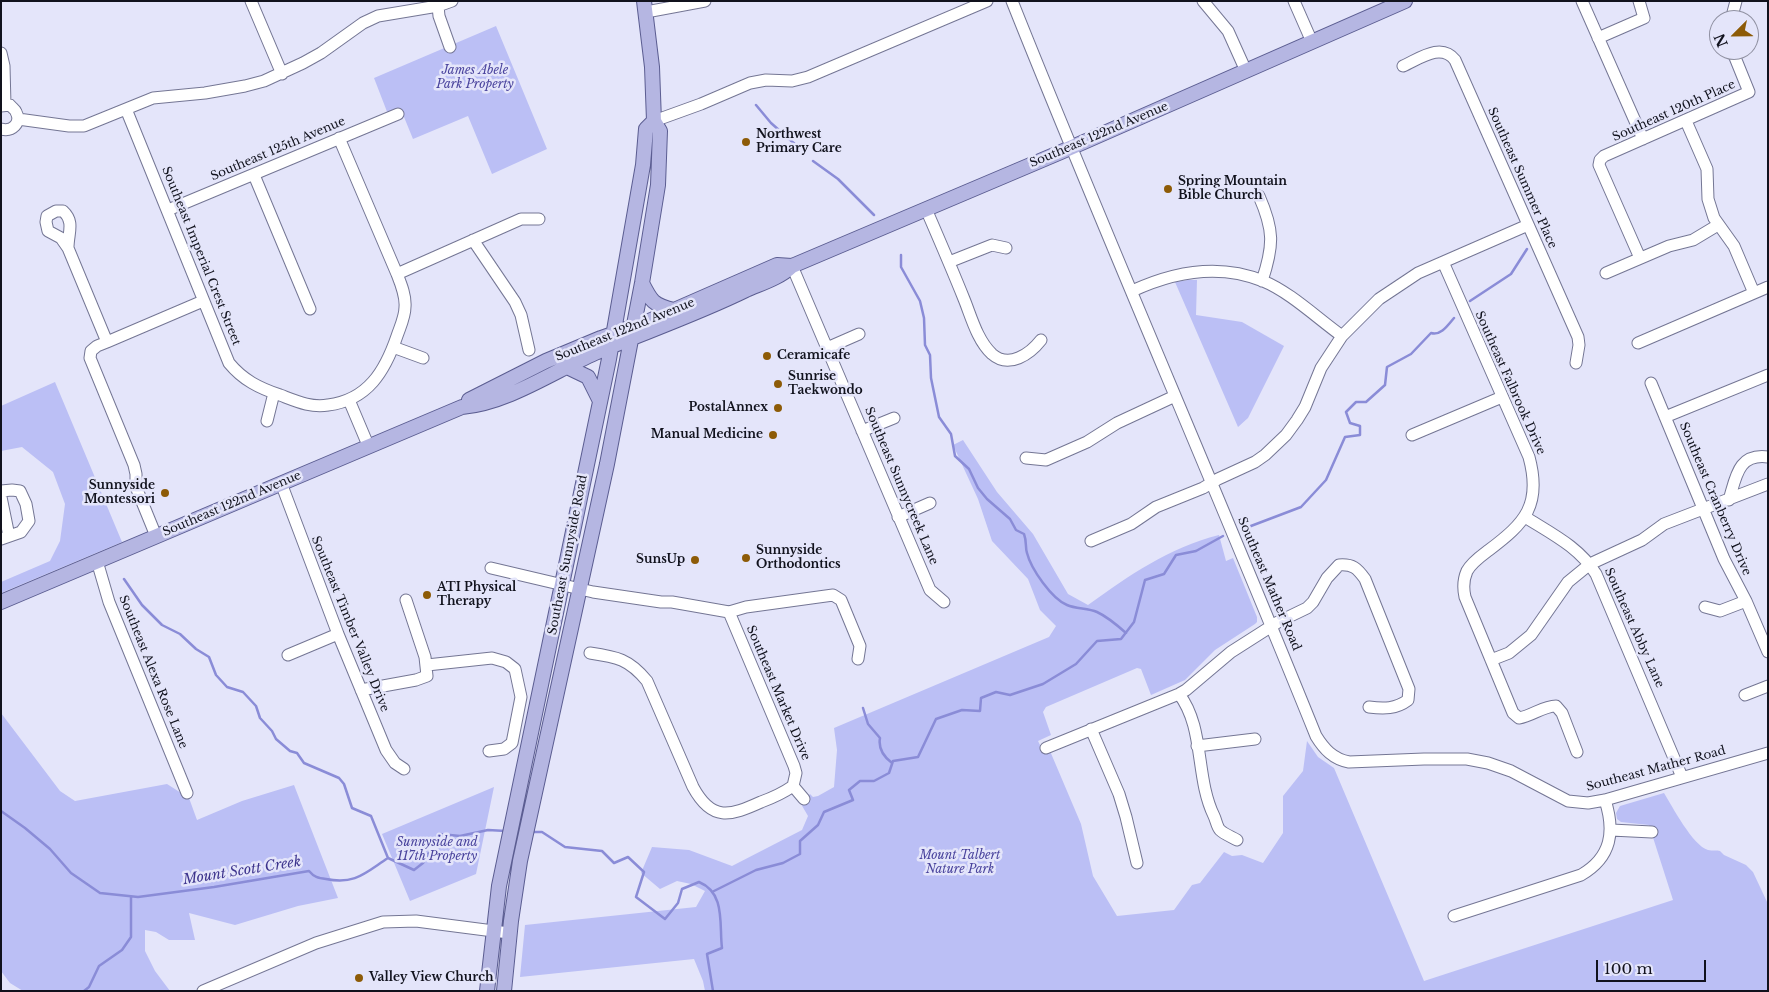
<!DOCTYPE html>
<style>
body{margin:0}
#map{position:relative;width:1769px;height:992px;overflow:hidden;background:#e4e5fa;font-family:"Libre Baskerville",serif}
canvas{display:block}
.frame{position:absolute;inset:0;border:2px solid #11121d;pointer-events:none}
.north{position:absolute;left:1709px;top:10px;width:50px;height:50px;box-sizing:border-box;background:#e4e5fa;border:1px solid #9091a2;border-radius:50%;rotate:247deg;font-size:14px;font-weight:700;line-height:20px;text-align:center;color:#11121d}
.north::after{content:'';display:block;margin:auto;width:18px;height:22px;background:#8d5b07;clip-path:polygon(50% 0,100% 100%,50% 72%,0 100%)}
.scale{position:absolute;left:1596px;top:960px;width:110px;height:22px;box-sizing:border-box;border:2px solid #11121d;border-top:0;padding-left:6px;font-size:15px;line-height:18px;white-space:nowrap;color:#11121d;-webkit-text-stroke:4px #e4e5fa;paint-order:stroke}
</style>
<div id="map">
<canvas width="1769" height="992"></canvas>
<div class="frame"></div>
<div class="north">N</div>
<div class="scale">100 m</div>
</div>
<script>
const ctx = document.querySelector('canvas').getContext('2d');
ctx.lineJoin = 'round';
function fillPath(path, color) { ctx.fillStyle = color; ctx.fill(path, 'evenodd'); }
function stroke(path, color, width, dash) { ctx.strokeStyle = color; ctx.lineWidth = width; ctx.lineCap = dash ? 'butt' : 'round'; ctx.setLineDash(dash || []); ctx.stroke(path); }
function write(font, color, halo, rows, align = 'center') {
  ctx.font = font + ' "Libre Baskerville",serif'; ctx.lineWidth = 5; ctx.setLineDash([]); ctx.textBaseline = 'middle'; ctx.strokeStyle = halo; ctx.fillStyle = color; for (const [text, x, y, turn = 0] of rows) {
    ctx.save(); ctx.translate(x, y); ctx.rotate((+turn || 0) * Math.PI / 180); ctx.textAlign = isNaN(turn) ? turn : align; if (halo) ctx.strokeText(text, 0, 0); ctx.fillText(text, 0, 0); ctx.restore();
  }
}
fillPath(new Path2D(`
 M496,26L547,149L492,174L468,116L413,139L404,117L391,122L374,78Z
 M1188,280H1197L1196,315L1242,322L1284,346L1248,418L1238,427L1175,282Z
 M55,382L122,542L1,593V582L50,561L60,541L65,504L53,472L22,447L1,451V406Z
 M963,440L997,492L1033,534L1068,594L1088,605C1130,575 1168,548 1219,535L1226,561L1233,558L1257,617V622L1255,624L1215,650L1185,680L1151,695L1141,669L1137,668L1046,707L1043,712L1051,735L1038,741L1044,753L1050,751L1081,824L1093,876L1117,916L1174,910L1192,885L1200,883L1224,852L1232,856L1242,855L1263,863L1283,833V796L1303,771L1307,741L1318,757L1334,768L1424,981L1673,900L1649,825L1621,822L1617,819L1616,813L1620,806L1664,793C1672,806 1693,846 1708,850C1712,851 1717,850 1720,851L1724,855L1746,865L1753,872L1768,904V991H705L703,981L694,959L520,977L525,925L696,907L705,891L691,884L677,881L660,889L641,873L652,847L689,850L732,866L802,830L808,816L801,804L810,794L813,797L818,796L834,787L837,750L834,728L1049,637L1056,626L1040,610L1028,579L992,541L978,499L953,445Z
 M1,713L60,791L75,801L167,784L189,798L197,820L242,801L294,785L338,898L298,906L235,925L189,913L195,940H169L156,932L145,930V951L155,971L170,991H23L10,983L1,971Z
 M494,787L476,874L410,901L382,834Z`), '#bbbff5');
stroke(new Path2D(`
 M756,105L771,123L797,146
 M813,161L838,179L874,215
 M901,255V267L920,301L924,318L925,345L930,355L931,378L939,417L951,434L955,456L969,469L978,488L987,499L1010,519L1016,530L1024,534C1027,542 1025,547 1027,553C1031,569 1052,599 1067,605C1076,609 1088,608 1097,612C1108,617 1117,625 1126,633
 M1470,301L1511,274L1527,249
 M1243,529L1301,507L1326,480L1345,437L1360,435V426L1350,423L1346,412L1356,402H1366L1385,385L1387,367L1411,354L1431,333C1441,336 1448,325 1454,318
 M124,579L142,605L162,625L180,634L196,649L209,657L216,675L227,687L243,692L256,706L260,718L272,731L276,739L290,751L297,753L304,763L339,778L344,784L352,808L371,816L388,858
 M863,708L868,724L880,738C878,749 884,757 892,763
 M1,811L25,828L50,849L71,873L100,893L138,897L214,887L309,871C314,877 318,878 326,879C355,885 365,873 388,858L414,870L423,863L440,834L460,836L488,830L506,831
 M532,832H542L565,847L602,851L614,863L628,857L644,872L636,897L665,919L678,903L682,889L699,882C726,893 719,925 722,948L707,954L713,991
 M712,892L756,870L783,863L800,854V841L818,825L824,812L853,800L849,790L860,781H874L889,773L893,761L918,757L936,719L962,710L980,711L981,698L996,692L1010,695L1043,684L1076,664L1097,641L1121,639L1134,622L1145,580L1164,574L1176,555L1196,551L1223,536
 M84,991L89,987L99,966L122,950L131,937V897`), '#8a8cd7', 2.5);
const minor = new Path2D(`
 M251,1L282,74
 M1012,1C1110,247 1217,490 1316,736C1324,749 1333,759 1349,762L1424,759H1467L1488,763L1511,771L1568,801L1588,803L1605,800L1768,753
 M1203,1L1228,31L1246,71
 M1294,1L1312,42
 M1582,1L1643,139
 M438,6L439,16L450,47
 M646,12L705,1
 M1731,20L1736,1
 M1598,38L1644,18L1639,1
 M1,53L4,66L5,105
 M1403,66C1419,59 1441,42 1455,60L1578,337L1579,345L1576,363
 M1,106L10,105C12,108 15,109 16,112C22,123 12,132 1,129
 M126,109L229,363C243,380 259,388 280,395C296,401 311,408 328,405C368,400 385,371 397,336C400,327 405,317 405,307C406,296 401,284 397,274L339,138
 M18,119L69,126H84L153,98L205,93L245,86L264,81L303,63L321,53L363,23L378,16L438,6L452,1
 M654,121L701,104L750,83L766,80L792,81L808,77L987,1
 M1686,121L1707,169L1708,199L1714,218L1734,246L1754,293
 M254,175L310,309
 M1259,196C1274,230 1274,245 1262,281
 M926,209C939,239 952,269 964,299C971,316 977,340 992,354C1009,369 1030,354 1041,340
 M168,210L398,114
 M473,240L515,302L521,315L529,350
 M68,248C68,233 75,222 63,211H56L47,216L46,222L48,231L61,238L68,248L107,342L97,346L91,351L90,358L134,465L136,474V487L156,536
 M1640,258L1599,165L1600,160L1604,156L1749,92L1732,50
 M949,262L992,245L1006,248
 M1443,262L1529,457C1542,505 1525,523 1489,550C1481,556 1472,562 1467,571C1463,580 1463,588 1465,597L1513,713L1519,718C1532,716 1543,706 1556,706L1562,713L1577,752
 M792,266L930,590L944,602
 M1606,273L1669,246L1693,240L1718,225
 M397,274L521,219H539
 M1132,291C1173,272 1219,263 1263,281C1290,292 1317,318 1342,336
 M107,342L203,301
 M1638,343L1768,287
 M393,347L423,358
 M827,348L859,334
 M1651,383L1724,559L1746,601L1768,652
 M349,400L368,445
 M1665,417L1768,375
 M267,421L274,393
 M862,431L894,418
 M1412,435L1502,397
 M1026,458L1046,460L1087,442L1117,423L1175,396
 M281,483L338,634L386,750L395,763L404,769
 M1,491L12,490L20,491L26,504L29,521L21,532L1,539
 M1,497L9,536
 M1729,500C1736,477 1738,453 1768,457
 M898,517L930,503
 M1525,517C1552,534 1579,547 1596,574L1682,777
 M1091,541L1131,524L1156,507L1203,488L1218,479L1255,462L1265,455L1286,435L1297,420L1305,407L1321,368L1342,336L1379,299L1418,273L1528,225
 M97,561L109,602L187,793
 M491,568L593,592L661,602H672L729,612L746,607L833,595L841,600L860,646L858,659
 M1705,607L1720,611L1746,601
 M729,612L794,766L796,773L793,786
 M590,653C617,657 629,659 647,681L693,787C712,822 730,816 761,802C772,798 783,793 793,786
 M288,655L338,634
 M1491,660L1509,653L1531,635L1568,582L1590,564L1642,540L1664,524L1768,484
 M427,665L492,658L506,662L515,669L521,697L512,743L504,749L489,751
 M361,690L416,680L427,676L425,657L406,600
 M1179,694C1205,728 1195,777 1214,816C1216,820 1217,827 1220,830C1224,834 1232,837 1237,840
 M1745,695L1768,686
 M1091,729L1119,794L1126,817L1137,863
 M1197,746L1255,739
 M1046,748L1179,694L1186,690L1231,652L1278,622L1307,608L1313,602L1327,578L1339,565C1353,564 1357,568 1365,579L1409,689L1408,700C1396,709 1384,709 1369,707
 M793,786L804,799
 M1611,830L1652,832
 M1454,916L1581,875C1612,857 1615,831 1605,800
 M203,991L316,943L383,922L416,921L509,933`);
const major = new Path2D(`
 M642,283C651,301 653,305 674,310
 M565,366L588,377L599,399
 M469,400L546,361L601,338L649,321L777,265L792,266
 M1,602L462,407C508,403 554,371 595,353C645,332 697,314 746,290C762,283 779,278 792,266L1061,152L1405,1
 M487,991L499,886L609,359L643,165L646,129L654,121
 M504,991L511,921L520,861L607,464L642,283L658,185L660,131L654,121L652,67L644,1`);
stroke(minor, '#747694', 13);
stroke(major, '#5b5d91', 16);
stroke(minor, '#fff', 11);
stroke(major, '#b5b6e2', 14);
for (const [x, y, r, color] of [
 [746,142,5,"#8d5b07"],
 [1168,189,5,"#8d5b07"],
 [767,356,5,"#8d5b07"],
 [778,384,5,"#8d5b07"],
 [778,408,5,"#8d5b07"],
 [773,435,5,"#8d5b07"],
 [165,493,5,"#8d5b07"],
 [746,558,5,"#8d5b07"],
 [695,560,5,"#8d5b07"],
 [427,595,5,"#8d5b07"],
 [359,978,5,"#8d5b07"]
]) { const dot = new Path2D(); dot.arc(x, y, r, 0, 2 * Math.PI); ctx.fillStyle = color; ctx.fill(dot); stroke(dot, '#e4e5fa', 2); }
write('italic 12px', '#49439d', '#e4e5fa', [
 ["James Abele",475,71],
 ["Park Property",475,85],
 ["Sunnyside and",437,843],
 ["117th Property",437,857],
 ["Mount Talbert",960,856],
 ["Nature Park",960,870]
]);
write('12px', '#11121d', '#e4e5fa', [
 ["Southeast 120th Place",1674,111,-24],
 ["Southeast 122nd Avenue",1099,135,-23],
 ["Southeast 125th Avenue",278,149,-23],
 ["Southeast Summer Place",1522,178,66],
 ["Southeast Imperial Crest Street",201,256,68],
 ["Southeast 122nd Avenue",625,330,-22],
 ["Southeast Falbrook Drive",1510,383,66],
 ["Southeast Sunnycreek Lane",901,486,67],
 ["Southeast Cranberry Drive",1715,499,67],
 ["Southeast 122nd Avenue",232,504,-23],
 ["Southeast Sunnyside Road",568,555,-79],
 ["Southeast Mather Road",1269,584,67],
 ["Southeast Timber Valley Drive",350,624,68],
 ["Southeast Abby Lane",1634,628,66],
 ["Southeast Alexa Rose Lane",153,672,68],
 ["Southeast Market Drive",778,693,67],
 ["Southeast Mather Road",1656,769,-15]
]);
write('bold 12px', '#11121d', '#e4e5fa', [
 ["Northwest",756,135],
 ["Primary Care",756,149],
 ["Spring Mountain",1178,182],
 ["Bible Church",1178,196],
 ["Ceramicafe",777,356],
 ["Sunrise",788,377],
 ["Taekwondo",788,391],
 ["PostalAnnex",768,408,"right"],
 ["Manual Medicine",763,435,"right"],
 ["Sunnyside",155,486,"right"],
 ["Montessori",155,500,"right"],
 ["Sunnyside",756,551],
 ["Orthodontics",756,565],
 ["SunsUp",685,560,"right"],
 ["ATI Physical",437,588],
 ["Therapy",437,602],
 ["Valley View Church",369,978]
], 'left');
write('italic 14px', '#3d348d', '#e4e5fa', [
 ["Mount Scott Creek",242,871,-9]
]);
</script>
